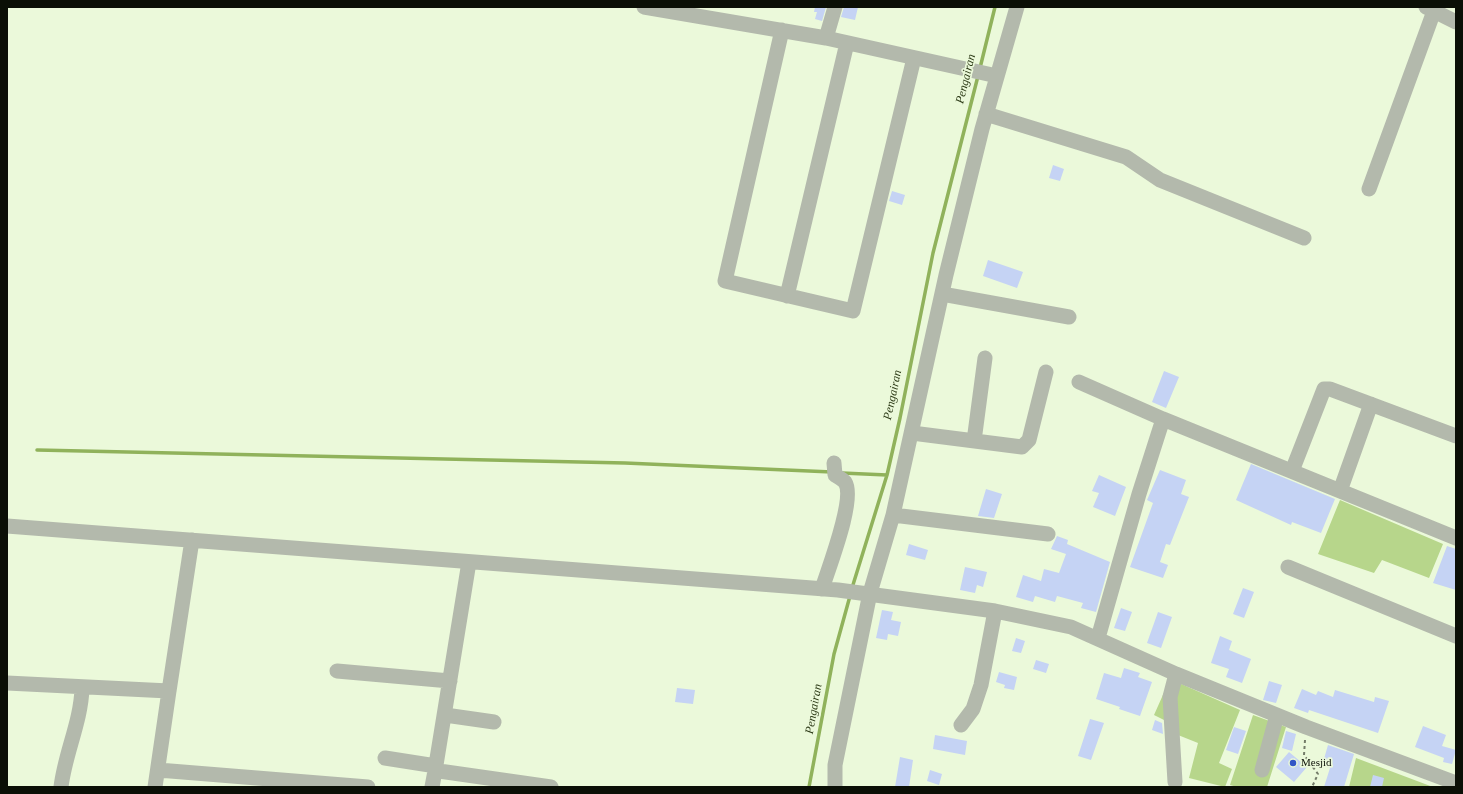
<!DOCTYPE html>
<style>
body{margin:0}
#map{position:relative;width:1463px;height:794px;overflow:hidden;background:#ebf9da;font-family:Georgia,serif}
canvas{display:block}
.frame{position:absolute;inset:0;border:8px solid #0b0f06;pointer-events:none}
</style>
<div id="map">
<canvas width="1463" height="794"></canvas>
<div class="frame"></div>
</div>
<script>
const ctx = document.querySelector('canvas').getContext('2d');
ctx.lineJoin = 'round';
function fillPath(path, color) { ctx.fillStyle = color; ctx.fill(path, 'evenodd'); }
function stroke(path, color, width, dash) { ctx.strokeStyle = color; ctx.lineWidth = width; ctx.lineCap = dash ? 'butt' : 'round'; ctx.setLineDash(dash || []); ctx.stroke(path); }
function write(font, color, halo, rows, align = 'center') {
  ctx.font = font + ' Georgia,serif'; ctx.lineWidth = 3.5; ctx.setLineDash([]); ctx.textBaseline = 'middle'; ctx.strokeStyle = halo; ctx.fillStyle = color; for (const [text, x, y, turn = 0] of rows) {
    ctx.save(); ctx.translate(x, y); ctx.rotate((+turn || 0) * Math.PI / 180); ctx.textAlign = isNaN(turn) ? turn : align; if (halo) ctx.strokeText(text, 0, 0); ctx.fillText(text, 0, 0); ctx.restore();
  }
}
fillPath(new Path2D(`
 M1340,500L1443,544L1429,578L1382,560L1374,573L1318,554Z
 M1170,679L1240,710L1219,763L1232,769L1225,787L1189,778L1198,743L1168,731V722L1154,715Z
 M1253,715L1286,727L1267,787H1237L1230,785Z
 M1356,758L1433,787H1349Z`), '#b7d68b');
stroke(new Path2D(`
 M980,68L995,7
 M37,450L625,463L832,472
 M842,473L887,475
 M852,588L887,475L900,418L933,253L978,76
 M809,787L834,654L850,596`), '#90b25b', 3.5);
fillPath(new Path2D(`
 M815,7H826L822,21L815,19L817,12H814Z
 M844,7H858L855,20L841,17Z
 M1053,165L1064,169L1060,181L1049,178Z
 M892,191L905,195L902,205L889,201Z
 M988,260L1023,272L1017,288L983,276Z
 M1164,371L1179,377L1166,408L1152,402Z
 M1251,464L1335,499L1321,533L1292,522L1291,525L1236,500Z
 M1160,470L1186,480L1181,494L1189,497L1170,545L1166,544L1160,562L1168,565L1163,578L1130,567L1153,503L1147,500Z
 M1099,475L1126,487L1115,516L1093,507L1099,493L1092,491Z
 M986,489L1002,494L994,518L978,516Z
 M1057,536L1068,540L1067,544L1110,562L1096,612L1081,608L1083,603L1057,596L1055,602L1035,596L1033,602L1016,597L1023,575L1041,581L1044,569L1059,573L1066,554L1051,549Z
 M909,544L928,550L925,560L906,555Z
 M1447,546L1456,549V590L1433,583Z
 M965,567L987,572L983,587L977,585L975,593L960,590Z
 M1243,588L1254,592L1244,618L1233,614Z
 M1121,608L1132,612L1125,631L1114,628Z
 M882,610L893,612L891,620L901,622L898,636L888,634L887,640L876,638Z
 M1158,612L1172,617L1161,648L1147,643Z
 M1220,636L1232,641L1229,650L1251,659L1242,683L1226,677L1229,669L1211,663Z
 M1016,638L1025,641L1021,653L1012,651Z
 M1036,660L1049,664L1046,673L1033,669Z
 M1124,668L1140,673L1138,677L1152,682L1140,716L1119,709L1120,707L1096,699L1104,673L1121,678Z
 M999,672L1017,677L1014,690L1004,688L1005,685L996,682Z
 M1269,681L1282,685L1276,703L1263,700Z
 M677,688L695,690L693,704L675,702Z
 M1302,689L1316,695L1318,691L1333,697L1335,690L1374,702L1375,697L1389,701L1378,733L1309,710L1308,713L1294,708Z
 M1090,719L1104,723L1091,760L1078,756Z
 M1155,720L1162,723L1163,734L1152,730Z
 M1423,726L1446,735L1442,746L1456,750L1452,764L1443,762L1444,758L1415,747Z
 M1234,727L1246,731L1238,754L1226,750Z
 M1286,731L1296,734L1292,751L1282,748Z
 M935,735L967,741L965,755L933,749Z
 M1328,745L1354,754L1344,787H1324L1330,768L1322,766Z
 M1289,752L1307,767L1294,782L1276,767Z
 M900,757L913,760L909,787H895Z
 M930,770L942,774L939,785L927,781Z
 M1373,775L1384,778L1382,787H1370Z`), '#c5d3f4');
stroke(new Path2D(`
 M1305,740L1304,755L1318,774L1312,787`), '#747c69', 2, [3, 3]);
stroke(new Path2D(`
 M644,7L826,38L997,76
 M1426,7L1456,22
 M782,30L725,281L853,311L914,58
 M826,38L835,7
 M986,114L1126,157L1160,180L1304,238
 M1369,189L1434,11
 M942,294L1069,317
 M787,296L847,43
 M1079,382L1163,419L1456,538
 M912,433L1022,447L1029,440L1046,372
 M974,441L985,358
 M1292,471L1324,389H1330L1456,436
 M1340,491L1371,404
 M893,515L1048,534
 M7,526L838,590L995,611L1071,627L1176,674L1306,727L1456,783
 M1288,567L1456,636
 M822,589C828,569 856,499 845,482C842,479 838,477 835,475L834,463
 M1098,638L1139,494L1163,419
 M337,671L450,681
 M7,683L169,691L192,540
 M445,715L494,722
 M961,725L973,709L981,685L995,611
 M385,758L436,766
 M158,770L368,787
 M1262,770L1277,715
 M435,771L469,562
 M1175,782L1170,697L1176,674
 M61,787C65,753 81,722 82,688
 M155,787L169,691
 M432,787L435,771H439L551,787
 M835,787V765L870,593L893,515L946,275L982,129L1017,7`), '#b3b9ac', 15);
for (const [x, y, r, color] of [
 [1293,763,4,"#3255c6"]
]) { const dot = new Path2D(); dot.arc(x, y, r, 0, 2 * Math.PI); ctx.fillStyle = color; ctx.fill(dot); stroke(dot, '#ebf9da', 1.5); }
write('11px', '#0b0f06', '#ebf9da', [
 ["Mesjid",1301,763]
], 'left');
write('italic 12px', '#2d3b17', '#ebf9da', [
 ["Pengairan",966,79,-76],
 ["Pengairan",893,395,-78],
 ["Pengairan",814,709,-80]
]);
</script>
